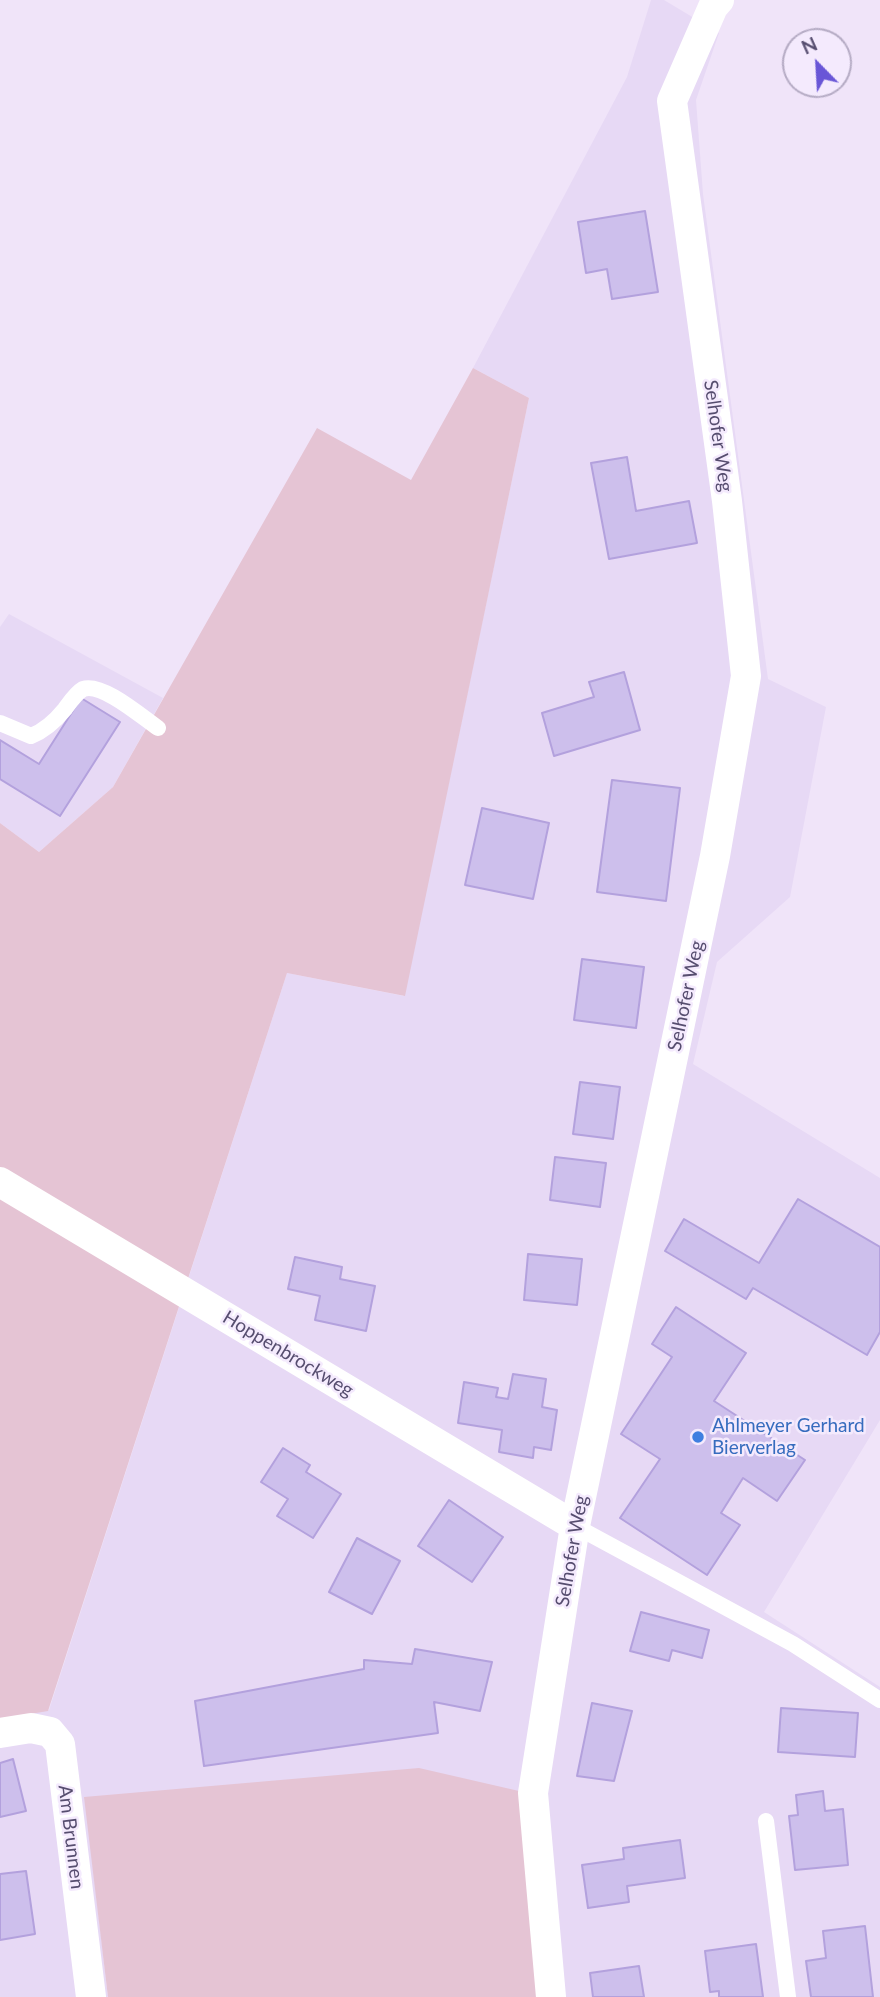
<!DOCTYPE html>
<style>
body{margin:0}
#map{position:relative;width:880px;height:1997px;overflow:hidden;background:#f0e4f9;font-family:Lato,sans-serif}
canvas{display:block}
.north{position:absolute;left:782px;top:28px;width:70px;height:70px;box-sizing:border-box;background:#f4eafd;border:2px solid #b5abc4;border-radius:50%;rotate:336deg;font-size:19px;font-weight:700;line-height:28px;text-align:center;color:#564d6f}
.north::after{content:'';display:block;margin:auto;width:24px;height:32px;background:#6956d7;clip-path:polygon(50% 0,100% 100%,50% 72%,0 100%)}
</style>
<div id="map">
<canvas width="880" height="1997"></canvas>
<div class="north">N</div>
</div>
<script>
const ctx = document.querySelector('canvas').getContext('2d');
ctx.lineJoin = 'round';
function fillPath(path, color) { ctx.fillStyle = color; ctx.fill(path, 'evenodd'); }
function stroke(path, color, width, dash) { ctx.strokeStyle = color; ctx.lineWidth = width; ctx.lineCap = dash ? 'butt' : 'round'; ctx.setLineDash(dash || []); ctx.stroke(path); }
function write(font, color, halo, rows, align = 'center') {
  ctx.font = font + ' Lato,sans-serif'; ctx.lineWidth = 5; ctx.setLineDash([]); ctx.textBaseline = 'middle'; ctx.strokeStyle = halo; ctx.fillStyle = color; for (const [text, x, y, turn = 0] of rows) {
    ctx.save(); ctx.translate(x, y); ctx.rotate((+turn || 0) * Math.PI / 180); ctx.textAlign = isNaN(turn) ? turn : align; if (halo) ctx.strokeText(text, 0, 0); ctx.fillText(text, 0, 0); ctx.restore();
  }
}
fillPath(new Path2D(`
 M651,0H664L719,33L696,100L703,194L768,679L826,707L790,897L717,962L693,1064L880,1178V1420L764,1612L880,1687V1997H539L85,1797L108,1997H0V1719L49,1710L287,973L404,996L529,398L473,368L627,77Z
 M9,614L163,698L113,787L39,852L0,823V627Z`), '#e7d9f5');
fillPath(new Path2D(`
 M473,368L529,398L405,996L287,973L48,1711L0,1719V823L39,852L113,787L317,428L411,480Z
 M419,1768L519,1791L539,1997H108L84,1797Z`), '#e5c4d4');
const building = new Path2D(`
 M645,211L658,292L612,299L607,269L586,273L578,222Z
 M627,457L636,511L689,501L697,543L609,559L591,463Z
 M624,672L640,730L554,756L542,713L594,697L589,682Z
 M81,698L120,722L60,816L0,779V740L39,764Z
 M612,780L680,788L666,901L597,892Z
 M482,808L549,823L533,899L465,885Z
 M582,959L644,967L636,1028L574,1020Z
 M580,1082L620,1087L613,1139L573,1134Z
 M555,1157L606,1163L600,1207L550,1200Z
 M798,1199L880,1247V1332L867,1355L753,1288L746,1299L665,1251L684,1219L759,1263Z
 M528,1254L582,1259L577,1305L524,1300Z
 M295,1257L342,1267L340,1279L375,1286L366,1331L315,1320L320,1296L288,1289Z
 M676,1307L746,1353L714,1401L805,1460L777,1501L743,1478L721,1513L740,1525L707,1575L620,1518L660,1459L621,1434L672,1357L652,1344Z
 M513,1374L546,1379L542,1407L557,1410L551,1450L534,1447L533,1458L499,1452L502,1430L458,1423L464,1382L498,1388L496,1397L508,1399Z
 M283,1448L310,1465L306,1472L341,1494L313,1538L277,1516L288,1499L261,1482Z
 M449,1500L503,1537L472,1582L418,1546Z
 M357,1538L400,1561L372,1614L329,1592Z
 M641,1612L709,1630L702,1658L672,1650L669,1661L630,1651Z
 M415,1649L492,1662L480,1711L434,1702L438,1733L204,1766L195,1701L364,1669V1660L412,1664Z
 M592,1703L632,1711L614,1781L577,1776Z
 M781,1708L858,1713L855,1757L778,1752Z
 M13,1759L26,1811L0,1817V1763Z
 M823,1791L825,1811L843,1809L848,1865L795,1870L789,1816L798,1815L796,1795Z
 M680,1840L685,1878L627,1886L629,1902L588,1908L582,1865L624,1859L623,1848Z
 M26,1871L35,1934L0,1940V1874Z
 M865,1926L873,1997H811L806,1961L826,1958L823,1931Z
 M756,1944L763,1997H719V1991L710,1992L705,1951Z
 M639,1966L644,1997H593L590,1973Z`);
fillPath(building, '#cdbfec');
stroke(building, '#b3a1dd', 2);
stroke(new Path2D(`
 M0,723L31,736C44,731 56,720 65,709C70,702 76,693 83,689C102,682 142,717 158,728
 M575,1526L793,1644L880,1700
 M766,1821L788,1997`), '#fff', 16);
stroke(new Path2D(`
 M0,1182L575,1526
 M0,1733L31,1728L50,1732L60,1744L91,1997
 M551,1997L533,1793L575,1526L715,856L746,676L727,501L672,101L713,7L719,0`), '#fff', 30);
for (const [x, y, r, color] of [
 [698,1437,7,"#3f7fe0"]
]) { const dot = new Path2D(); dot.arc(x, y, r, 0, 2 * Math.PI); ctx.fillStyle = color; ctx.fill(dot); stroke(dot, '#f4eafd', 2.5); }
write('19px', '#564d6f', '#f4eafd', [
 ["Selhofer Weg",718,436,82],
 ["Selhofer Weg",686,996,-78],
 ["Hoppenbrockweg",288,1354,31],
 ["Selhofer Weg",572,1551,-80],
 ["Am Brunnen",71,1837,83]
]);
write('19px', '#366cbe', '#f4eafd', [
 ["Ahlmeyer Gerhard",712,1426],
 ["Bierverlag",712,1448]
], 'left');
</script>
